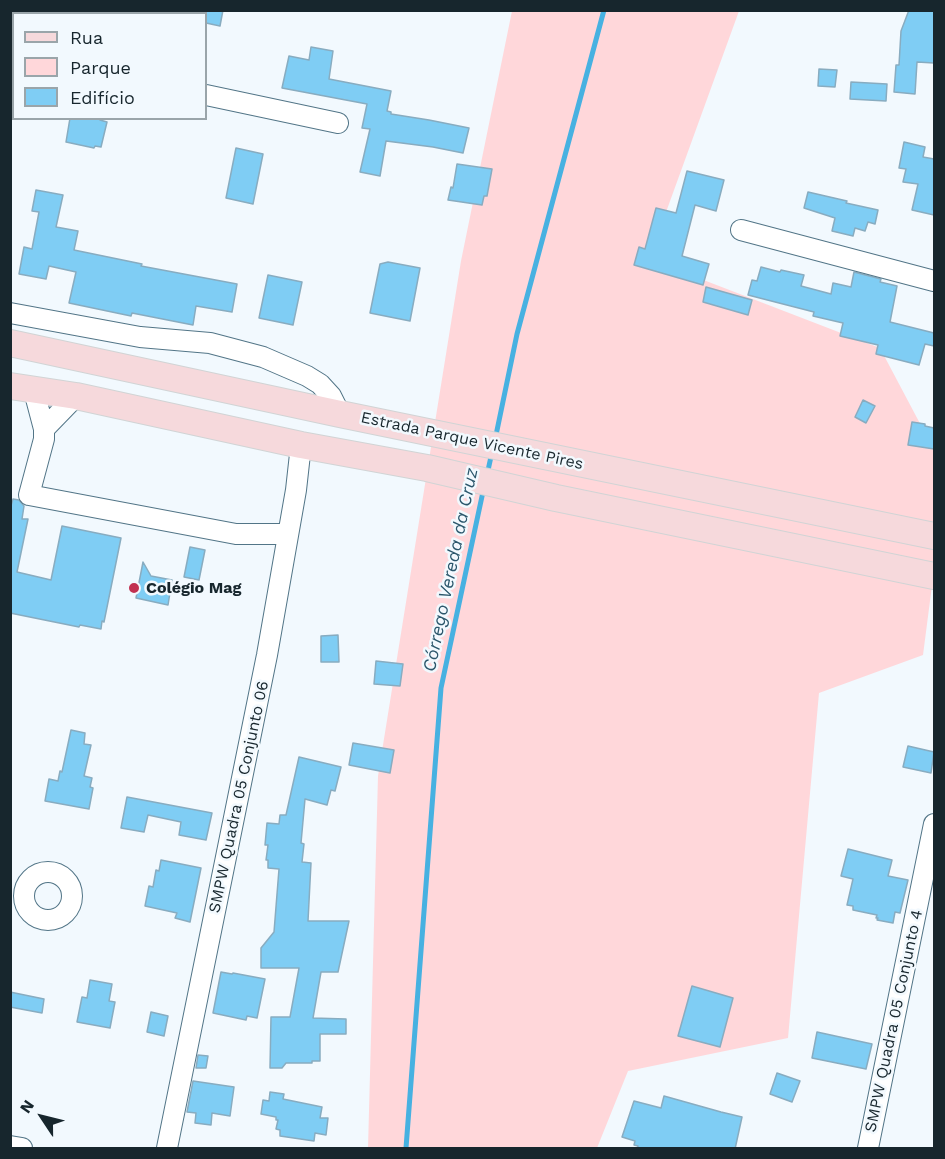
<!DOCTYPE html>
<meta charset="utf-8">
<style>
body{margin:0}
#map{position:relative;width:945px;height:1159px;overflow:hidden;background:#f2f9fe;font-family:"Work Sans",sans-serif}
canvas{display:block}
.frame{position:absolute;inset:0;border:12px solid #17262d;pointer-events:none}
.legend{position:absolute;left:12px;top:12px;width:195px;height:108px;box-sizing:border-box;background:#f2f9fe;border:2px solid #9aa5aa;margin:0;padding:8px 10px;list-style:none;font-size:18px;color:#17262d}
.legend li{display:flex;align-items:center;gap:12px;height:30px}
.legend b{width:30px;border:2px solid #9aa5aa}
.north{position:absolute;left:12px;top:1087px;width:60px;height:60px;-webkit-text-stroke:4px #f2f9fe;paint-order:stroke;rotate:305deg;font-size:16px;font-weight:700;line-height:24px;text-align:center;color:#17262d}
.north::after{content:'';display:block;margin:auto;width:21px;height:27px;background:#17262d;clip-path:polygon(50% 0,100% 100%,50% 72%,0 100%)}
</style>
<div id="map">
<canvas width="945" height="1159"></canvas>
<div class="frame"></div>
<ul class="legend">
<li><b style="height:8px;background:#f6d9dc"></b>Rua</li>
<li><b style="height:16px;background:#ffd7da"></b>Parque</li>
<li><b style="height:16px;background:#7fcdf4"></b>Edifício</li>
</ul>
<div class="north">N</div>
</div>
<script>
const ctx = document.querySelector('canvas').getContext('2d');
ctx.lineJoin = 'round';
function fillPath(path, color) { ctx.fillStyle = color; ctx.fill(path, 'evenodd'); }
function stroke(path, color, width, dash) { ctx.strokeStyle = color; ctx.lineWidth = width; ctx.lineCap = dash ? 'butt' : 'round'; ctx.setLineDash(dash || []); ctx.stroke(path); }
function write(font, color, halo, rows, align = 'center') {
  ctx.font = font + ' "Work Sans",sans-serif'; ctx.lineWidth = 5; ctx.setLineDash([]); ctx.textBaseline = 'middle'; ctx.strokeStyle = halo; ctx.fillStyle = color; for (const [text, x, y, turn = 0] of rows) {
    ctx.save(); ctx.translate(x, y); ctx.rotate((+turn || 0) * Math.PI / 180); ctx.textAlign = isNaN(turn) ? turn : align; if (halo) ctx.strokeText(text, 0, 0); ctx.fillText(text, 0, 0); ctx.restore();
  }
}
fillPath(new Path2D(`
 M512,11H739L649,259L880,348L934,450V570L923,655L819,693L788,1038L628,1071L597,1148H368L378,776L461,261Z`), '#ffd7da');
stroke(new Path2D(`
 M495,440L517,334L604,10
 M487,475L492,452
 M406,1148L441,688L484,487`), '#47b1e1', 5);
const building = new Path2D(`
 M206,10H223L220,26L206,23Z
 M909,10H934V63L917,62L915,94L894,92L896,65H899L901,31Z
 M311,47L333,51L329,79L391,91L387,111L391,112V114L429,120L469,128L463,153L433,147L386,141L380,176L360,172L370,129L362,128L367,104L282,88L289,56L309,60Z
 M819,69L837,70L835,87L818,86Z
 M851,82L887,84L886,101L850,99Z
 M70,118H100V120L107,122L101,147L95,146L94,148L66,142Z
 M904,142L925,147L923,157L934,159V215L912,210L918,184L903,182L906,169L899,168Z
 M236,148L263,154L253,204L226,198Z
 M457,164L492,169L487,196H484L482,205L448,200L451,187L453,188Z
 M687,171L724,180L716,211L695,205L682,256L709,264L703,285L634,265L639,247L645,249L656,208L676,213Z
 M36,190L63,195L56,227L78,231L74,250L142,264L141,266L237,284L232,312L196,306L193,325L132,313L131,316L69,303L76,272L49,266L46,279L19,274L24,247L32,249L39,212L32,211Z
 M808,192L847,201L846,203L878,210L875,224L868,222L865,231L855,228L853,236L832,231L835,218L804,208Z
 M388,262L420,268L410,321L370,313L380,264Z
 M761,267L780,272L781,270L804,275L801,286L831,294L833,283L851,287L854,272L881,279L880,282L897,286L890,322L934,333V346L925,344L919,365L876,354L878,345L840,336L843,323L813,316L814,312L748,295L752,280L757,281Z
 M268,275L302,282L293,325L259,318Z
 M706,287L752,300L748,315L703,302Z
 M863,400L875,406L866,423L855,417Z
 M912,422L925,424V426L934,428V449L908,445Z
 M13,499L19,500L24,506L22,519H28L17,572L51,580L62,526L121,538L104,622L102,621L101,629L80,625L79,627L10,613V509Z
 M190,547L205,550L199,580L184,577Z
 M143,562L151,576L172,580L168,605L136,598Z
 M338,635L339,662H321V636Z
 M376,661L403,664L400,686L374,684Z
 M71,730L85,733L84,744L91,745L84,776L92,778L90,787L93,788L89,809L45,801L49,779L58,781L60,771L62,772Z
 M353,743L394,750L390,773L349,765Z
 M908,746L934,752L931,773L903,767Z
 M299,757L341,767L335,791L331,790L327,805L305,799L301,843L304,844L302,862L311,863L308,921H349L338,972H321L313,1018L346,1019V1034H320V1061H312V1063H286L282,1068H270L271,1017H290L299,968H261V948L274,932L279,869L268,868V860H266L268,845H265L267,823L279,824L280,815H286Z
 M127,797L212,813L206,840L179,835L181,822L148,815L144,832L121,828Z
 M848,849L892,860L888,876L908,880L900,913L895,912L893,923L877,920L878,918H876L877,915L853,910V906L847,905L853,879L841,876Z
 M161,860L201,868L190,922L175,918L177,913L145,906L149,886L153,887L156,870L159,871Z
 M221,972L232,974L233,973L265,979L257,1018L247,1016L246,1020L213,1013Z
 M90,980L112,984L109,1001L115,1002L110,1028L77,1022L82,997L87,998Z
 M692,986L733,998L720,1047L678,1036Z
 M10,992L44,999L42,1013L10,1007Z
 M151,1012L168,1016L164,1036L147,1032Z
 M817,1032L872,1044L866,1069L812,1058Z
 M198,1055L208,1056L206,1068H196Z
 M777,1073L800,1081L792,1102L770,1094Z
 M193,1081L234,1087L230,1116L212,1113L211,1125L195,1123L196,1113L187,1112Z
 M270,1092L284,1094L283,1099L322,1107L320,1118H328L326,1135L315,1133L314,1141L280,1136V1130L276,1129L278,1120H276V1117L261,1114L263,1100L269,1101Z
 M664,1096L721,1112L742,1117L735,1149H637L638,1146L634,1145L635,1141L622,1137L634,1101L661,1108Z`);
fillPath(building, '#7fcdf4');
stroke(building, '#88acc0', 1.5);
const minor = new Path2D(`
 M10,53H14
 M206,95L338,123
 M741,230L934,281
 M10,313L140,337L210,343L263,357L307,376L320,384L331,396L340,414
 M34,391L44,429V439L29,495L236,534H288
 M44,429L76,396
 M24 896a24 24 0 1 1 48 0a24 24 0 1 1-48 0Z
 M10,1146L22,1148
 M167,1148L267,655L296,490L301,445
 M868,1148L934,824`);
const major = new Path2D(`
 M10,343L340,414L934,536
 M10,386L76,396L301,445L427,468L556,498L934,576`);
stroke(minor, '#527587', 22);
stroke(major, '#d1d4d5', 28);
stroke(minor, '#fff', 20);
stroke(major, '#f6d9dc', 26);
for (const [x, y, r, color] of [
 [134,588,6,"#c13151"]
]) { const dot = new Path2D(); dot.arc(x, y, r, 0, 2 * Math.PI); ctx.fillStyle = color; ctx.fill(dot); stroke(dot, '#f2f9fe', 2); }
write('16px', '#17262d', '#f2f9fe', [
 ["Estrada Parque Vicente Pires",472,441,12],
 ["SMPW Quadra 05 Conjunto 06",239,797,-78],
 ["SMPW Quadra 05 Conjunto 4",894,1021,-78]
]);
write('bold 16px', '#17262d', '#f2f9fe', [
 ["Colégio Mag",146,588]
], 'left');
write('italic 18px', '#2b566b', '#f2f9fe', [
 ["Córrego Vereda da Cruz",451,570,-78]
]);
</script>
